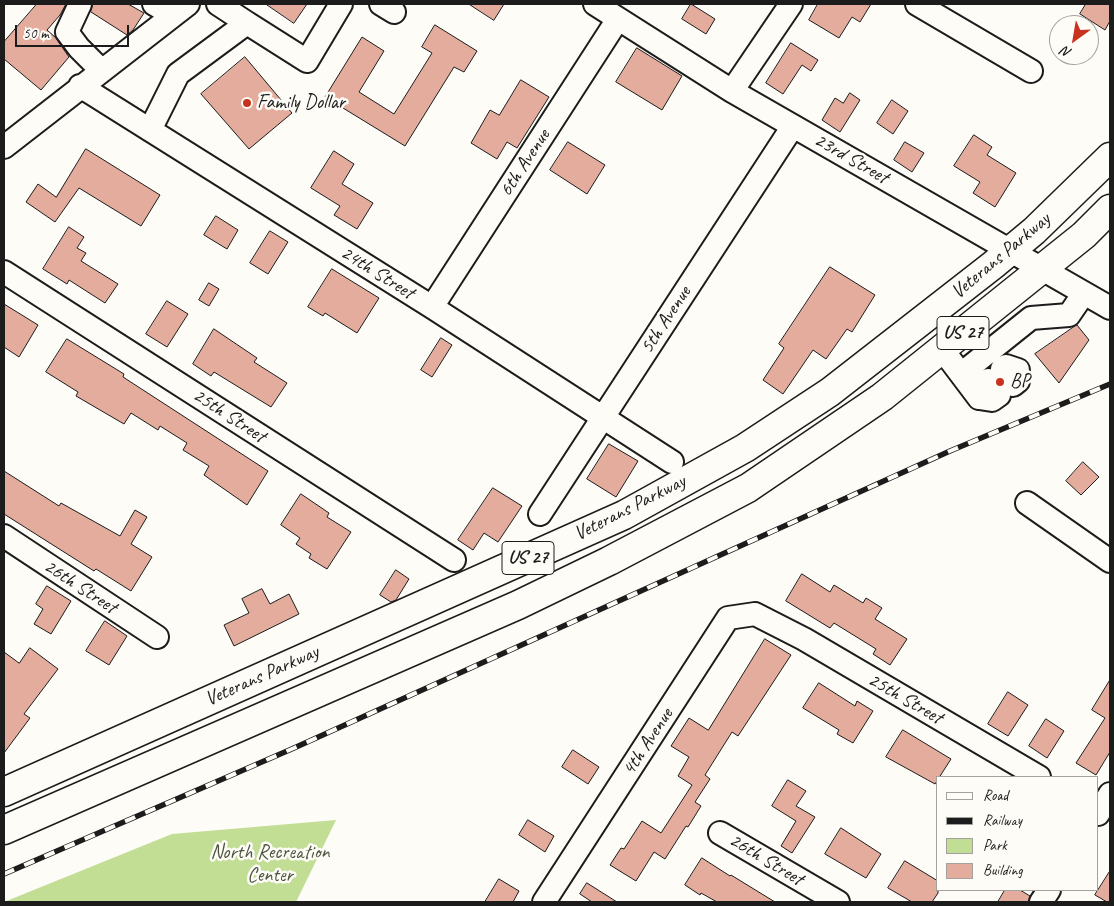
<!DOCTYPE html>
<style>
body{margin:0}
#map{position:relative;width:1114px;height:906px;overflow:hidden;background:#fdfcf7;font-family:Caveat,sans-serif}
canvas{display:block}
.frame{position:absolute;inset:0;border:5px solid #1c1c1c;pointer-events:none}
.legend{position:absolute;left:936px;top:776px;width:162px;height:115px;box-sizing:border-box;background:#fdfcf7;border:1px solid #a3a29f;margin:0;padding:6px 9px;list-style:none;font-size:15px;color:#1c1c1c}
.legend li{display:flex;align-items:center;gap:10px;height:25px}
.legend b{width:25px;border:1px solid #a3a29f}
.north{position:absolute;left:1049px;top:15px;width:50px;height:50px;box-sizing:border-box;background:#fdfcf7;border:1px solid #a3a29f;border-radius:50%;rotate:212deg;font-size:14px;font-weight:700;line-height:20px;text-align:center;color:#1c1c1c}
.north::after{content:'';display:block;margin:auto;width:18px;height:22px;background:#c8321e;clip-path:polygon(50% 0,100% 100%,50% 72%,0 100%)}
.scale{position:absolute;left:15px;top:25px;width:114px;height:22px;box-sizing:border-box;border:2px solid #1c1c1c;border-top:0;padding-left:6px;font-size:15px;line-height:18px;white-space:nowrap;color:#1c1c1c;-webkit-text-stroke:4px #fdfcf7;paint-order:stroke}
</style>
<div id="map">
<canvas width="1114" height="906"></canvas>
<div class="frame"></div>
<ul class="legend">
<li><b style="height:6px;background:#fdfcf7"></b>Road</li>
<li><b style="height:6px;background:#1c1c1c"></b>Railway</li>
<li><b style="height:14px;background:#c2dd94"></b>Park</li>
<li><b style="height:14px;background:#e4ac9c"></b>Building</li>
</ul>
<div class="north">N</div>
<div class="scale">50 m</div>
</div>
<script>
const ctx = document.querySelector('canvas').getContext('2d');
ctx.lineJoin = 'round';
function fillPath(path, color) { ctx.fillStyle = color; ctx.fill(path, 'evenodd'); }
function stroke(path, color, width, dash) { ctx.strokeStyle = color; ctx.lineWidth = width; ctx.lineCap = dash ? 'butt' : 'round'; ctx.setLineDash(dash || []); ctx.stroke(path); }
function write(font, color, halo, rows, align = 'center') {
  ctx.font = font + ' Caveat,sans-serif'; ctx.lineWidth = 5; ctx.setLineDash([]); ctx.textBaseline = 'middle'; ctx.strokeStyle = halo; ctx.fillStyle = color; for (const [text, x, y, turn = 0] of rows) {
    ctx.save(); ctx.translate(x, y); ctx.rotate((+turn || 0) * Math.PI / 180); ctx.textAlign = isNaN(turn) ? turn : align; if (halo) ctx.strokeText(text, 0, 0); ctx.fillText(text, 0, 0); ctx.restore();
  }
}
fillPath(new Path2D(`
 M336,820L296,902H4L172,834Z`), '#c2dd94');
const building = new Path2D(`
 M37,4H66L60,15L47,30L55,37L69,57L41,90L4,59V42Z
 M93,4H128L144,13L133,30L127,35L91,12Z
 M266,4H307L294,23Z
 M469,4H504L494,20Z
 M691,4L715,19L706,34L682,19Z
 M818,4H871L860,22L852,17L839,38L809,20Z
 M1086,4H1110V21L1105,30L1080,14Z
 M435,25L477,51L464,72L454,67L405,146L325,97L362,37L384,51L359,92L394,114L432,53L422,47Z
 M791,43L818,60L811,71L802,65L783,94L766,83Z
 M637,48L682,76L662,110L616,82Z
 M245,57L292,113L249,149L201,94Z
 M521,80L549,97L517,148L507,142L497,159L471,143L490,110L499,115Z
 M850,93L860,100L840,132L822,120L835,98L843,103Z
 M892,100L908,111L893,134L877,123Z
 M974,135L992,147L987,155L1016,173L995,207L973,193L980,182L954,166Z
 M568,142L605,165L587,194L550,170Z
 M905,142L924,153L912,172L894,160Z
 M86,149L160,195L141,226L79,188L55,222L26,202L38,184L56,197Z
 M334,151L354,164L342,184L373,203L357,229L334,215L340,206L311,188Z
 M216,216L238,230L227,249L204,235Z
 M69,227L84,237L77,248L86,253L81,261L118,284L105,303L69,280L67,284L43,269Z
 M270,231L288,242L268,274L250,263Z
 M830,267L875,295L852,332L847,329L826,359L813,350L783,394L763,380L784,348L779,344Z
 M332,269L379,298L357,333L325,313L323,316L308,307Z
 M209,283L219,289L209,306L199,300Z
 M167,301L188,314L167,347L146,334Z
 M4,304L38,325L19,357L4,347Z
 M1077,325L1089,340L1059,383L1035,354Z
 M214,329L257,358L254,362L287,383L271,407L214,372L211,376L193,364Z
 M441,338L452,345L432,377L421,370Z
 M67,339L124,374L123,377L268,471L247,505L204,475L209,466L183,450L187,443L160,426L158,430L131,413L124,424L76,396L78,392L46,372Z
 M609,444L638,461L616,497L587,479Z
 M1083,462L1099,477L1081,495L1066,481Z
 M4,471L59,506L61,503L120,536L135,510L147,517L131,544L152,557L131,591L96,569L94,571L4,514Z
 M493,488L522,506L498,542L484,533L473,550L458,540Z
 M301,494L329,513L327,517L351,532L327,569L309,558L311,554L296,544L300,538L281,525Z
 M396,570L409,579L396,600L391,602L380,595Z
 M802,574L830,592L834,585L863,603L866,598L882,608L875,619L907,639L890,665L873,654L876,649L834,623L830,628L786,601Z
 M47,586L71,601L51,634L34,624L43,609L36,604Z
 M262,589L270,604L289,594L299,614L234,646L224,625L249,613L242,599Z
 M105,621L127,636L109,665L86,651Z
 M765,639L791,655L738,736L732,732L705,775L710,779L695,802L701,806L688,827L686,826L665,859L654,852L636,881L610,865L621,848L624,849L642,821L661,833L692,785L678,776L689,757L671,746L689,718L708,730Z
 M30,648L58,669L24,714L30,718L4,753V652L19,663Z
 M1110,680V752L1096,775L1076,763L1105,718L1092,710Z
 M819,683L855,706L857,701L873,711L853,743L837,734L839,730L803,708Z
 M1008,692L1028,705L1008,736L988,724Z
 M1046,719L1064,731L1047,758L1029,746Z
 M903,730L951,759L935,784L886,757Z
 M573,750L599,767L588,784L562,767Z
 M788,780L806,791L796,806L815,817L792,853L781,846L796,821L772,806Z
 M528,820L554,836L545,852L519,835Z
 M841,828L881,854L866,878L825,854Z
 M702,858L730,876L731,875L775,902H717L701,893L700,895L685,885Z
 M905,861L938,881V893L932,902H912L888,888Z
 M1110,871V902H1107L1095,895Z
 M499,879L519,891L513,902H485Z
 M587,883L617,902H592L580,894Z
 M1005,890H1020L1030,896L1028,902H998Z`);
fillPath(building, '#e4ac9c');
stroke(building, '#1c1c1c', 1);
const minor = new Path2D(`
 M80,4L67,32L79,48L101,70
 M154,4L173,15
 M381,4L394,12
 M595,4L732,91L1110,308
 M917,4L1031,71
 M247,23L307,61L341,4
 M80,86L432,307L672,462
 M732,91L791,4
 M150,130L178,74L247,23L218,4
 M4,147L188,4
 M4,272L454,560
 M432,307L618,19
 M942,349L979,398
 M1002,369L1006,366L1018,370V381L1013,385
 M961,374L1031,318L1069,315L1084,293
 M988,380L980,385L979,398L992,400L999,395
 M1027,503L1110,561
 M540,514L793,126
 M4,536L157,637
 M1098,814L1110,794
 M720,833L838,902
 M544,902L728,618L755,614L804,639L1039,777
 M1041,902L1049,890`);
const major = new Path2D(`
 M4,792L624,515L745,448L830,392L993,265L1034,231L1110,157
 M4,830L518,605L609,561L748,488L882,397L1084,235L1110,209`);
stroke(minor, '#1c1c1c', 26);
stroke(major, '#1c1c1c', 31);
stroke(minor, '#fdfcf7', 22);
stroke(major, '#fdfcf7', 28);
const rail = new Path2D(`
 M4,874L294,748L950,451L1110,384`);
stroke(rail, '#1c1c1c', 5.5);
stroke(rail, '#fdfcf7', 4, [11]);
for (const [x, y, r, color] of [
 [247,103,5,"#c8321e"],
 [1000,382,5,"#c8321e"]
]) { const dot = new Path2D(); dot.arc(x, y, r, 0, 2 * Math.PI); ctx.fillStyle = color; ctx.fill(dot); stroke(dot, '#fdfcf7', 2); }
for (const [x, y, w] of [
 [963,333,52],
 [528,558,52]
]) { const box = new Path2D(); box.roundRect(x - w / 2, y - 16.5, w, 33, 4); ctx.fillStyle = '#fdfcf7'; ctx.fill(box); stroke(box, '#1c1c1c', 1); }
write('bold 19px', '#1c1c1c', null, [
 ["US 27",963,333],
 ["US 27",528,558]
]);
write('20px', '#1c1c1c', '#fdfcf7', [
 ["Family Dollar",257,103],
 ["BP",1010,382]
], 'left');
write('20px', '#1c1c1c', '#fdfcf7', [
 ["23rd Street",851,159,30],
 ["6th Avenue",525,163,-57],
 ["Veterans Parkway",1001,256,-40],
 ["24th Street",377,273,32],
 ["5th Avenue",666,320,-57],
 ["25th Street",229,416,33],
 ["Veterans Parkway",630,508,-27],
 ["26th Street",80,587,33],
 ["Veterans Parkway",262,676,-24],
 ["25th Street",905,699,30],
 ["4th Avenue",648,742,-57],
 ["26th Street",766,860,31]
]);
write('20px', '#4e5640', '#fdfcf7', [
 ["North Recreation",270,853],
 ["Center",270,876]
]);
</script>
